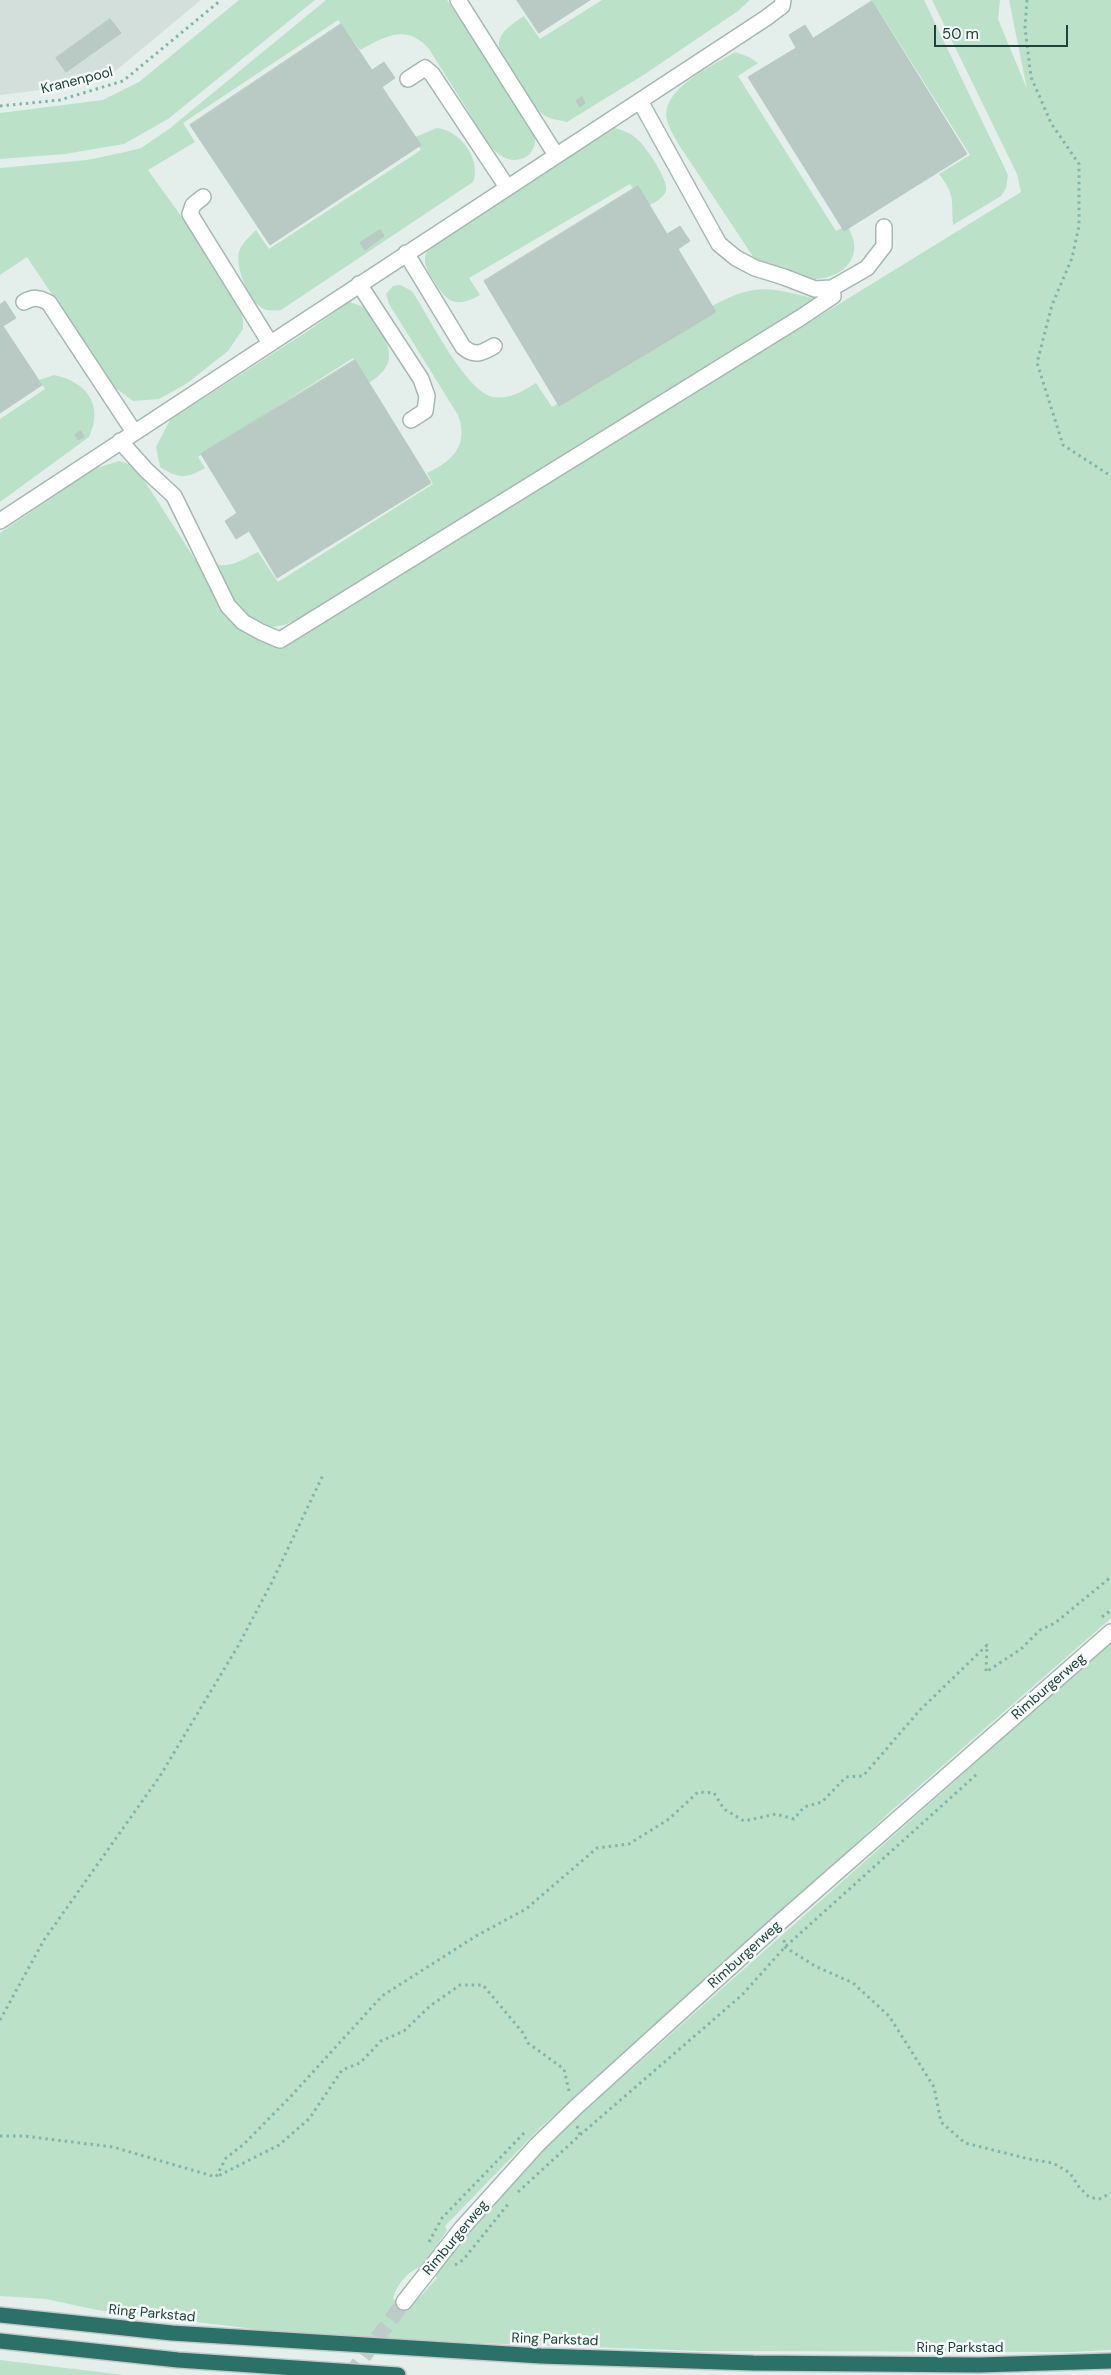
<!DOCTYPE html>
<style>
body{margin:0}
#map{position:relative;width:1111px;height:2375px;overflow:hidden;background:#e4efeb;font-family:"DM Sans",sans-serif}
canvas{display:block}
.scale{position:absolute;left:934px;top:25px;width:134px;height:22px;box-sizing:border-box;border:2px solid #21423c;border-top:0;padding-left:6px;font-size:15px;line-height:18px;white-space:nowrap;color:#21423c;-webkit-text-stroke:4px #f5faf8;paint-order:stroke}
</style>
<div id="map">
<canvas width="1111" height="2375"></canvas>
<div class="scale">50 m</div>
</div>
<script>
const ctx = document.querySelector('canvas').getContext('2d');
ctx.lineJoin = 'round';
function fillPath(path, color) { ctx.fillStyle = color; ctx.fill(path, 'evenodd'); }
function stroke(path, color, width, dash) { ctx.strokeStyle = color; ctx.lineWidth = width; ctx.lineCap = dash ? 'butt' : 'round'; ctx.setLineDash(dash || []); ctx.stroke(path); }
function write(font, color, halo, rows, align = 'center') {
  ctx.font = font + ' "DM Sans",sans-serif'; ctx.lineWidth = 5; ctx.setLineDash([]); ctx.textBaseline = 'middle'; ctx.strokeStyle = halo; ctx.fillStyle = color; for (const [text, x, y, turn = 0] of rows) {
    ctx.save(); ctx.translate(x, y); ctx.rotate((+turn || 0) * Math.PI / 180); ctx.textAlign = isNaN(turn) ? turn : align; if (halo) ctx.strokeText(text, 0, 0); ctx.fillText(text, 0, 0); ctx.restore();
  }
}
fillPath(new Path2D(`
 M0,0H201L108,77L65,87L0,95Z`), '#d2dfda');
fillPath(new Path2D(`
 M239,0H315L168,119L124,144L65,154L0,159V113L103,100L139,82Z
 M326,0H447L529,123C531,128 535,133 535,138C536,158 515,166 500,155C485,144 476,124 466,108C454,88 441,68 429,49C406,23 385,37 360,50L338,20L183,123L195,142L148,170L235,291L243,320V329L228,351L186,384L159,399L133,401L113,386L27,257L0,275V168L87,160L125,152L141,148L169,129Z
 M602,0H750L738,11L645,74L567,122C558,120 548,119 541,113C533,105 500,58 499,48C497,32 514,23 524,16L540,39Z
 M872,0H924L1008,175L1006,188L1001,196L953,225C951,199 956,197 939,174L970,155Z
 M932,0H1000L998,19L1027,89L1009,0H1111V1618L891,1811L807,1890L723,1962L540,2128L445,2226L447,2230L424,2266C409,2269 396,2285 393,2299L399,2303L421,2296L437,2278L433,2272L540,2153L578,2117L1111,1642V2350L1072,2352L700,2351L421,2341L271,2331L97,2310L46,2299L0,2296V533L94,469L119,461L135,466L230,614L284,646L1021,192L1017,174Z
 M735,52L749,57L758,63L738,76L836,231L848,225C850,231 853,237 854,243C857,265 836,278 816,279C803,280 769,268 756,261L679,145C675,137 669,129 667,120C660,89 714,65 735,52Z
 M437,128C460,130 482,160 473,182L281,310C274,311 268,311 262,308C248,299 235,267 239,252C242,243 249,237 256,230L269,249L421,150L413,138Z
 M615,128C623,130 630,133 636,138C645,145 669,180 666,191C663,199 652,204 645,207L630,184L469,278L480,295C455,309 446,302 433,279C429,273 424,266 425,257C426,252 429,247 430,242Z
 M400,285L412,291C428,315 466,392 493,397C509,400 523,391 536,383L552,407L713,313L710,307C760,280 770,289 822,300L557,464L298,619C249,646 231,597 211,562C228,571 243,559 258,552L278,582L433,484L427,473C453,461 469,445 458,415L389,304L386,294L393,286Z
 M349,302C369,307 369,312 379,328C394,352 394,367 369,383L353,358L198,457L205,468C186,479 179,479 160,467L156,447L170,420L308,331Z
 M54,375C87,382 104,405 89,437L0,502V419L45,389L39,380Z
 M0,2360L108,2373L123,2375H0Z`), '#bbe1c9');
const building = new Path2D(`
 M517,0H590L539,33Z
 M872,1L967,154L844,231L748,77L796,48L789,35L805,25L813,38Z
 M110,19L121,33L66,72L56,58Z
 M341,24L372,70L384,62L395,78L382,87L421,145L270,245L190,125Z
 M582,97L585,103L580,107L576,101Z
 M638,186L667,234L680,226L690,241L678,249L716,312L559,406L484,281Z
 M380,230L384,236L365,250L360,243Z
 M5,301L16,318L3,326L42,385L0,413V305Z
 M355,360L431,483L277,578L249,531L236,539L225,521L237,513L201,454Z
 M81,431L84,437L78,440L75,435Z`);
fillPath(building, '#b9cac4');
stroke(building, '#b6c9c3', 1);
stroke(new Path2D(`
 M350,2375L404,2302`), '#bdccc8', 15, [15, 8]);
const minor = new Path2D(`
 M458,0L556,155
 M408,79L425,68L432,74L507,187
 M640,101L719,244L736,258L755,268L784,277L815,289L832,288L867,268L884,246V227
 M203,197L193,205L190,214L270,343
 M406,253L463,347C475,357 482,353 494,346
 M359,284L421,379L427,396L425,411L411,420
 M24,302C33,297 39,297 49,303L134,432
 M120,441L146,470L174,496L228,606L243,622L261,632L280,640L800,318L833,296L832,288
 M0,521L766,18L782,6L783,0
 M404,2302L462,2228L537,2145L576,2107L779,1923L1111,1632`);
const highway = new Path2D(`
 M0,2315L172,2333L541,2356L753,2363L979,2365L1111,2361
 M0,2341L178,2360L398,2375`);
stroke(minor, '#a6b8b3', 18);
stroke(highway, '#c1cac8', 18);
stroke(new Path2D(`
 M1027,0L1025,28L1031,77L1051,123L1079,164V226L1072,258L1052,305L1037,363L1063,445L1111,476
 M0,106L60,100L123,81L221,0
 M1102,1617L1111,1610
 M784,1940L785,1947L815,1966L853,1983L889,2016L934,2087L941,2122L965,2143L1029,2159L1053,2163L1070,2173L1079,2187L1089,2197L1099,2199L1111,2193
 M0,2020L44,1940L160,1776L238,1646L271,1584L324,1473
 M569,2091L564,2069L528,2043L523,2033L483,1985H460L430,2006L404,2031L381,2041L360,2063L342,2070L309,2119L279,2145L216,2177L226,2158L244,2144L293,2094L382,1996L476,1936L526,1909L597,1848L629,1844L669,1819L698,1792L714,1793L724,1809L744,1821L776,1814L794,1819L804,1807L822,1802L846,1777L863,1776L920,1710L987,1645L986,1672L1021,1649L1040,1630L1055,1623L1111,1577
 M577,2126L580,2135
 M0,2136H24L113,2147L216,2177
 M518,2192L580,2135L742,1995L785,1947L977,1774
 M429,2242L442,2218L525,2132
 M455,2265L463,2260L509,2203`), '#82b5a9', 3, [2.5, 4]);
stroke(minor, '#fff', 15);
stroke(highway, '#2b7168', 15);
write('14px', '#21423c', '#f5faf8', [
 ["Kranenpool",77,81,-14],
 ["Rimburgerweg",1049,1687,-41],
 ["Rimburgerweg",745,1955,-42],
 ["Rimburgerweg",456,2238,-50],
 ["Ring Parkstad",152,2314,5],
 ["Ring Parkstad",555,2340,2],
 ["Ring Parkstad",960,2348]
]);
</script>
